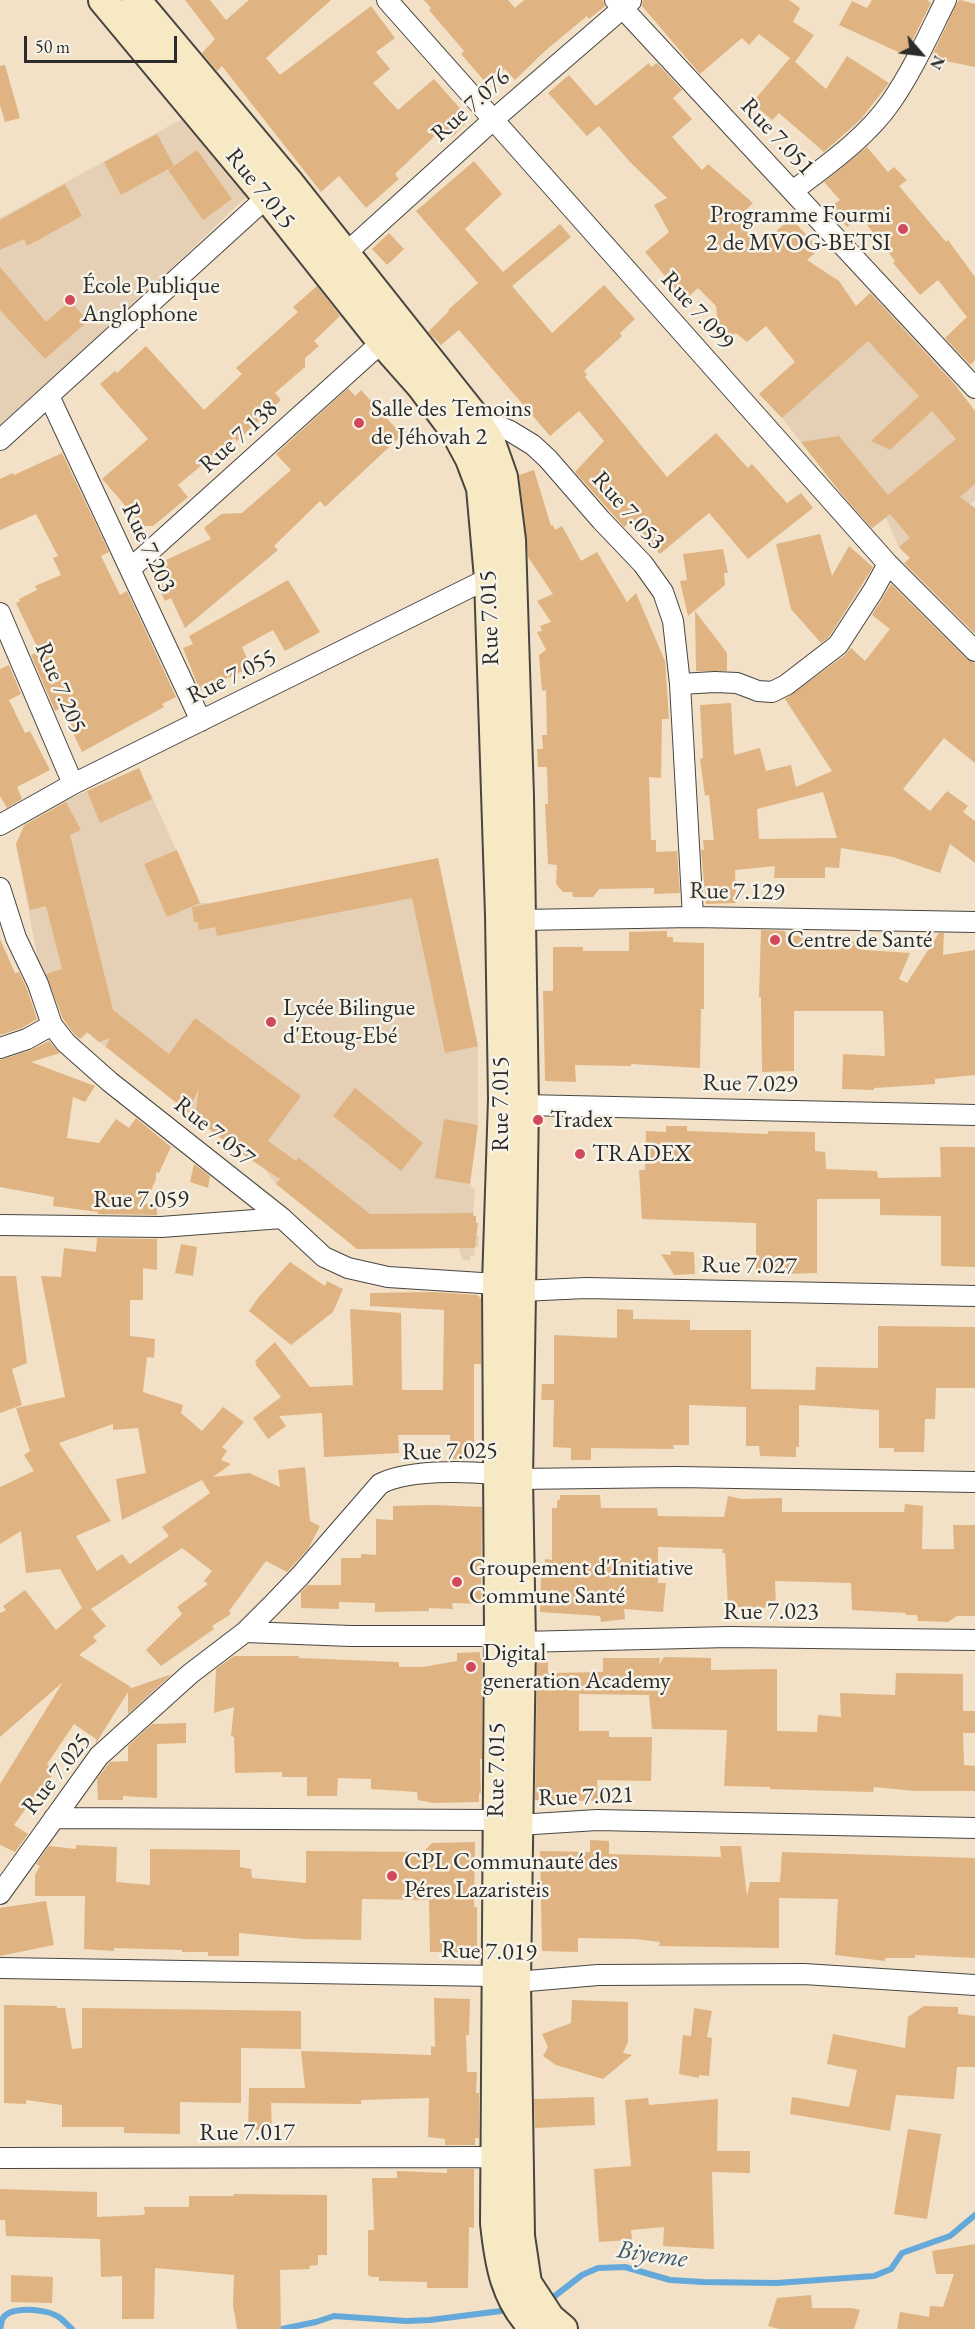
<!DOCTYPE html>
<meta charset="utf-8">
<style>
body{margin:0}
#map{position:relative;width:975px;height:2329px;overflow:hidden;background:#f2e1c6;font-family:"EB Garamond",serif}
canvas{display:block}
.north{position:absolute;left:891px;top:24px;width:60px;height:60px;-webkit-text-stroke:4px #f7f3e8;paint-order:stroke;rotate:118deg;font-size:16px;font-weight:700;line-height:24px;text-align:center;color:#2b2b2b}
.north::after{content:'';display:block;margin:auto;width:21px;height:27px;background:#2b2b2b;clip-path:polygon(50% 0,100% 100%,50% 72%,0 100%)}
.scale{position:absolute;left:24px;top:36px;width:153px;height:27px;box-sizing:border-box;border:3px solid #2b2b2b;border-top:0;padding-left:8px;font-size:18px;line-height:21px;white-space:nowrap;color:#2b2b2b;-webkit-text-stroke:4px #f7f3e8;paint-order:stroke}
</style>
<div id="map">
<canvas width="975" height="2329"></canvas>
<div class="north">N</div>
<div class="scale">50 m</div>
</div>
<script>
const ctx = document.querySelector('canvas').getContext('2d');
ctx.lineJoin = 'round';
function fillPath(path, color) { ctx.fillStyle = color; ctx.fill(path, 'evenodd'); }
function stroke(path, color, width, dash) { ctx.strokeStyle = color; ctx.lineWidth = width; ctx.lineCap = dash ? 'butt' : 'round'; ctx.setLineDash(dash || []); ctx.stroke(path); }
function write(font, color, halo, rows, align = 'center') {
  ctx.font = font + ' "EB Garamond",serif'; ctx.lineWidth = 5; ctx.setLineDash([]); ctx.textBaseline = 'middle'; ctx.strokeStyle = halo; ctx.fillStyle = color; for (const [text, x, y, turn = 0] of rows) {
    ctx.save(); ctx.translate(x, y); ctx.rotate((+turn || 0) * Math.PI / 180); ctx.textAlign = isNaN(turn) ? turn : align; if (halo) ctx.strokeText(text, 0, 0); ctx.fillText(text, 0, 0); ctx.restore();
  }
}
fillPath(new Path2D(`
 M182,119L248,195L0,433V218Z
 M872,292L938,361L975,411V500L908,557L899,547L886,518L870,530L782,418L759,394Z
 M139,768L200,903H210L438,858L478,1046V1125L470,1184L475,1190L473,1216H476V1223H478L476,1236H479L478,1247H475L474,1256L470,1255V1261L462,1259L459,1248L359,1249L276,1184L264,1168L235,1149L88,1033L82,1038L60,1010L41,976L16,844L26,818Z`), '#e6d0b5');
stroke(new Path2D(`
 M547,2302L582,2275L598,2268L625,2267L670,2280L703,2282L777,2283L874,2276L891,2269L902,2253L950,2236L975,2215
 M0,2329C1,2326 1,2323 2,2320C8,2305 46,2309 57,2316C63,2319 67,2325 72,2329
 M282,2329L316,2322L334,2316L406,2321L430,2320L509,2310`), '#64a9da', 6);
fillPath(new Path2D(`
 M185,0H210L226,20L249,0H331L266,58L280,75L371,6L395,38L376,52L390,69L373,83L398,110L434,79L465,114L460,117L465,124L452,137L443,128L395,174L399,179L366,208L339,176L321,192L222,66L217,71L202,53L215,39Z
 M424,0H508L515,8L524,0H603L605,6L589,19L587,16L545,51L515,80L505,69L487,84L461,54L464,51L429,10L431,8Z
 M643,0H789L800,8L793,22L814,35L795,62L826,89L847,56L889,83L861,119L824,152L779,113L772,120L752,103L790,58L759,34L749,45L742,38L700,74L642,6Z
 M872,0H927L931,3L905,55L839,25L852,1L867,8Z
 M960,0L975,4V67L931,58L958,1Z
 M649,63L651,67L657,63L682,90L673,98L692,119L672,137L702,170L708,164L753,203L737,219L760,246L791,218L819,249L807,260L839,281L856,306L870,293L955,385L975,411V484L960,497L975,508V634L904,563L910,558L899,547L910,538L890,514L872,528L840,492L801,442L839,436L888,495L956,439L932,411L890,450L871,441L919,396L868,341L782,418L759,394L795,362L766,326L747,342L736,333L732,336L725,333L718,325L716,306L698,288L685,300L645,252L669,232L654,205L667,198L629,161L599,126L587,136L548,93L569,75L596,106Z
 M5,65L20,118L5,122L0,105V66Z
 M157,134L174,166L121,195L104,162Z
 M867,147L888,172L894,167L907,180L899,186L946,242L948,240L975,277V360L970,365L945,338L967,317L938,280L920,295L893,263L895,261L861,217L847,227L830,207L840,200L824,182Z
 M197,150L232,199L203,220L168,170Z
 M474,161L502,194L465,229L503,272L560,224L571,237L512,286L552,333L604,285L635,319L620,333L622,336L584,371L587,375L585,377L667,477L716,433L748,468L752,464L787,503L801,493L813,508L748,559L709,513L660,554L631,521L624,527L575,472L604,441L579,411L550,436L459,330L441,345L428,332L449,311L448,310L478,283L416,211Z
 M65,184L82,216L27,246L24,239L0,250V220Z
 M389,233L404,249L387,265L372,249Z
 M0,267L46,322L70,301L88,321L45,359L0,310Z
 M317,286L340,316L314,341L319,346L305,358V367L275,393L281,400L237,441L234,438L178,485L188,497L153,526H143L102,479L148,439L100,384L115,371L117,373L146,346L204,410L242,374L236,368L298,312L293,307Z
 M348,388L355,396L361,390L402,435L325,507L320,501L274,546L278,550L185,628L171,598L165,601L152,573L168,565L166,560L211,539L204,528L221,514L242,513L291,470L276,454Z
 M62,453L109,552L101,556L120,595L127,591L176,697L162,704L164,707L82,752L61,708L55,711L31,655L39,651L16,603L20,601L19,599L37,590L35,586L61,575L53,558L58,556L36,514L0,530V479L13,473L14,475Z
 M534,470L551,526L553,525L555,530L562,526L581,561L597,552L627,602L636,593L665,661L669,719H662L661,778L649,777L651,840H656V852L677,851L680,893L654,894V888L599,889L593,897H573L572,892H563L556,884L557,865L548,864L545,804H548L547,767H538L537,749H543L542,735H547L546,690L542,691L539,655L546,650L537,632L542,631L540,626L551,622L537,601L553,594L528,557L519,475Z
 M820,534L832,576L849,546L873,567L829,637L821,643L791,609L776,544Z
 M723,549L728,573H724L725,585L688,616L680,581L687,580L683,554Z
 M288,580L320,632L285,651L273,630L242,647L251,667L200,691L183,648L193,644L189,636Z
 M891,584L967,659L975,663V763L944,738L903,789L930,811L947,791L968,806L963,812L975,821V863L950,844L940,873L893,857L841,848L839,868L825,867V878H774L775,866L735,870L736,903L706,904L701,850H704L703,840H714L709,795L705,796L700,759L703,758L700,705L731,703L734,755L760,748L766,771L791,765L796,787L832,771L785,699L845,655L851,648L865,661L890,629L872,615ZM823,792L837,838L759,839L757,809Z
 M695,611L727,653V671H696Z
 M9,665L21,694L9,700L25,733L30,731L50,770L17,787L22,799L7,808L0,796V669Z
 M139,768L152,799L100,823L87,791Z
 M66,802L81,830L70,835L113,1010L169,1054L195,1018L301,1096L268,1141L296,1161L298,1157L370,1214L474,1213L473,1216H476V1223H478L475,1248L357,1249L276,1184L280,1179L235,1149L195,1118L199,1088L188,1112L106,1047L110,1038L99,1042L87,1032L80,1039L75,1035L63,1019L46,974L62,969L46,906L30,910L16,844L25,825Z
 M177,850L200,903L167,917L144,864Z
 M438,858L478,1046L445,1053L412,898L217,936L215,927L199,930L198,922H194L192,907Z
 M761,930L785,931L786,936H852L853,941L865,942L864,950L910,953L899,979L907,983L939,933H944L943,955L975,950V1075L935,1079V1084L874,1088V1090L842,1089L843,1054L885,1056L883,1011H794V1071L762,1072L761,997H759Z
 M667,931V937H673V942L704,943V1009H701L700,1068L631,1064V1066L575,1065L576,1082L545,1081L543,991H553V947H583V951H629V932Z
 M0,939L15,973L19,972L27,989L37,1019L22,1028L0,1035Z
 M49,1041L60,1053L31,1062L95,1086L85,1102L73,1097L67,1138L99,1143L116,1119L129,1128L136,1118L171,1147L159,1173L156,1172V1179L145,1204L157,1203V1215L98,1214V1212L53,1206L54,1197L0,1187V1060L31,1050Z
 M355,1088L423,1143L401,1171L333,1116Z
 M444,1119L478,1125L470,1184L435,1178Z
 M666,1126H687V1131L768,1134V1131L815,1132V1151L825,1152L826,1169L877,1171L878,1178L941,1177L940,1147H975V1267L941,1266V1216L880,1215V1199H817V1273L786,1274L756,1271V1223L642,1219L639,1170H645L646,1131L666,1132Z
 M194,1164L210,1176L208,1188L190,1182Z
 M97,1238L157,1239V1270L143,1268V1300H130V1336L155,1339L154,1358L147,1357L143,1392L183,1405L181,1413L202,1431L223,1407L244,1422L222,1447L227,1451L221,1460L231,1464L213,1477L249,1473L280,1487L278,1470L305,1467L310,1521L320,1526L308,1549L287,1572L266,1561L229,1611L231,1614L212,1626L214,1629L161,1666L146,1650L182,1614L177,1607L208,1584L204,1581L212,1571L182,1548L91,1609L106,1626L93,1637L97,1641L79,1655L131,1687L129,1689L172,1674L128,1714V1692L96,1743V1739L74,1724L47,1764L55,1771L37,1799L34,1797L14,1825L28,1834L15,1852L0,1845V1784L63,1682L0,1737V1613L6,1610L3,1606L25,1590L56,1630L82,1608L60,1569L26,1573L21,1531L0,1544V1487L34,1471L24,1455L30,1451L16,1408L65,1397L41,1276L61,1277L64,1248L96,1252ZM113,1424V1430L138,1428L146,1473L116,1479L122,1520L202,1480L210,1493L162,1527L169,1536L130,1564L122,1554L97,1571L76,1536L111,1521L59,1443Z
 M181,1244L197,1247L193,1276L175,1273Z
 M671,1251L694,1252L695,1274L674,1275L661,1254L671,1255Z
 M290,1262L325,1286L327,1281L343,1289L333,1312L291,1345L249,1311L258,1298Z
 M0,1276H16L27,1363L12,1369L22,1405L0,1413Z
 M433,1292L477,1295L481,1298V1364H474V1459H450V1435H398L399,1453L324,1457L322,1413L279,1416L286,1426L268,1439L253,1418L281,1397L255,1364L257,1363L255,1361L275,1342L310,1387L353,1385L350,1309L401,1313L402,1390H443L444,1310L370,1306V1293Z
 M617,1309L633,1310V1319L690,1320V1330H751V1389L815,1390L816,1367L878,1368V1326L975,1327V1388H936L935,1419H925L924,1452H894V1448H879V1410L799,1405V1447H796V1457L760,1456L759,1446H746V1407L689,1405V1445H673L674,1449L591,1448V1460H571V1448L553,1447L554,1400H541L542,1384H554V1335L617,1338Z
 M560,1495H600L601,1508H657L658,1516L724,1517L728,1496L742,1499L782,1498V1512H904L905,1504L923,1506L922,1549H954L953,1525H975V1616H957L948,1622L918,1621L917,1615H906V1613L852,1610L851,1583L775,1581L776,1608L728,1607L725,1553H722L723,1549L658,1547V1583H666L663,1612L624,1609L625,1619L601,1622L600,1616L540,1612L541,1577L545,1578V1559L552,1560V1508H557V1501L560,1499Z
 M433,1505L482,1507L481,1604L452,1603L453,1609L429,1608V1611L375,1612V1603L339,1602V1609L301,1608V1592L308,1585H341V1558H361V1554L376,1555V1519L393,1520V1506Z
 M480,1652V1658H482V1759H480L481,1793H479V1802L433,1803L418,1800L417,1792L371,1789V1779L338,1778L337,1796H307V1777H282V1772L235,1773L234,1737L231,1736L234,1707L214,1713L216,1669L234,1656H299V1658L399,1662V1667H423L457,1661V1653Z
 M664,1657L711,1658V1670L777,1669V1731L817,1732L818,1715L841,1717L840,1693L895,1695L896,1673L963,1674V1711H975V1733H963L964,1765L975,1766V1791H915L874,1787L873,1792L770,1789V1787L724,1786L727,1730L652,1729L649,1695L579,1694V1731H609V1737H652L651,1781L597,1780L598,1801L535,1800L537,1661H548V1673L603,1672V1658H660L659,1665Z
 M186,1723V1743L157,1744V1798L123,1796V1800H98L97,1779L110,1762L128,1761V1746L152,1724Z
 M590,1840L609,1841V1854L721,1857L720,1846H741L747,1896L750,1882H780L782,1852L975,1858V1958L915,1955V1958H885V1961L835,1955L838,1899L779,1898V1948L659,1946L660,1942L635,1939L578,1938V1952L542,1951L540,1851L590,1852Z
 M475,1842L474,1907H477V1952H430L429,1900L362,1899L361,1940L304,1939L239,1933V1956H208V1952H182V1950L114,1948V1951L84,1949L85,1896H35V1875L40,1866L36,1864L49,1846L76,1849V1845L117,1847L116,1882L150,1885V1849L240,1850V1867L251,1869L252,1878L306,1883V1851L423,1852L432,1843Z
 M46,1901L54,1945L0,1956V1908Z
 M434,1998L470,1999L469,2035H466L467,2072H477L476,2093H479V2138H475V2145H445V2139L428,2137L429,2098L361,2100V2104L271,2103L272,2130H248L249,2088H305L301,2051L431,2055V2046L435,2047Z
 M572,2000L628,2002V2042L623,2053L632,2055L603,2079L556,2065L543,2056L548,2047L542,2034L571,2023Z
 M4,2005L57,2006V2008H65L72,2049L82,2048V2008L301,2011V2049L241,2048V2103L180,2102V2134L124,2133V2127H62V2105L26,2100V2104L4,2103Z
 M924,2006L958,2007V2014L975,2016V2067H957L954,2099L896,2095L890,2131L790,2114L792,2097L849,2107L857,2070L827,2064L833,2034L905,2048L908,2017Z
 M694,2008L712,2011L707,2037L712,2038L709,2076L699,2075V2078L679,2074L683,2035L691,2036Z
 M594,2097L595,2125L535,2128L534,2099Z
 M648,2098L649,2105L718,2099L717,2151H750V2173L712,2172L714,2249L663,2246L664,2227L631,2230L632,2240L599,2242L594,2169L631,2166L625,2100Z
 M908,2129L941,2134L927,2219L894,2214Z
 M447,2169H474V2228L469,2227L468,2288H427V2282L379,2281V2277H371L368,2275V2230H374L372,2178H397V2171L447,2173Z
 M0,2189L97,2192V2217L142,2215L145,2214L144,2207H189V2196H234L233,2194L327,2195V2255H318V2265L309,2266L310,2269L280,2270L281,2329H237L233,2305L234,2275L155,2268L154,2319H122V2276L101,2277L100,2239L6,2236L5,2220H0Z
 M975,2244V2329H897L900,2312L929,2317L930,2306L943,2307L954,2274H936L932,2251Z
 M11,2275L53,2277L52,2303L11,2302Z
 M811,2295L812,2308H851L860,2310L854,2329H779L768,2326L777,2298Z`), '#dfb482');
const street = new Path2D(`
 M387,0L888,564L975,651
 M615,0L975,388
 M793,191C828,164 866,138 891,102C913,70 929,34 946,0
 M346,253L493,120L631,1
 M49,396L201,721
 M474,416L510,431L533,445L548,459L601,520L643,564L663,592L673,621L680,684L693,917
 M0,440L267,197
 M130,569L382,342
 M0,613L73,784
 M680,684L715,682L737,683L758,691L772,692L786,685L838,645L873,591L888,564
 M0,825L73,784L489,578
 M0,888L16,938L38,984L52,1025L66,1043L110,1082L282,1218L324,1257L348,1268L388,1277L497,1284L521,1291L586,1288L975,1296
 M511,918L521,920L693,917L975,922
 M0,1048L27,1039L52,1025
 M513,1102L524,1105L975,1115
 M0,1225L161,1227L282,1218
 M245,1632L351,1636H499L521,1642L729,1637L975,1640
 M54,1818L496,1820L518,1825L597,1820L975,1828
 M0,1894L99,1756L190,1674L245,1632L273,1604L300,1576L380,1484C409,1468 486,1470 518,1479L677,1477L975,1482
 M0,1968L495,1976L516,1982L598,1975L804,1974L975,1985
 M0,2158L495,2157L507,2160`);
const secondary = new Path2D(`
 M103,0L267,197L382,342L421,386L456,433L470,459L481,488L489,578L500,915L503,1099L497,1284L499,1636L495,2223C499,2262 505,2301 535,2329
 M136,0L287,180L474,416L491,443L503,477L511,540L519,797L524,1105L518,1479L521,1642L516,1982L520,2236L527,2283L550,2318L563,2329`);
stroke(street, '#494642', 22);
stroke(secondary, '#494642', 32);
stroke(street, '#fff', 20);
stroke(secondary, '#f6e9c3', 28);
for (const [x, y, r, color] of [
 [903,229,6,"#d1495b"],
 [70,300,6,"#d1495b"],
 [359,423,6,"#d1495b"],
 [775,940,6,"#d1495b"],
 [271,1022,6,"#d1495b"],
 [538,1120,6,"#d1495b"],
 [580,1154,6,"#d1495b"],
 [457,1582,6,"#d1495b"],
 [471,1667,6,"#d1495b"],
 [392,1876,6,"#d1495b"]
]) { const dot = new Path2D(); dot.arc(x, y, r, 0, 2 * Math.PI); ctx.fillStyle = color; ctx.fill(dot); stroke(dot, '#f7f3e8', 2); }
write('24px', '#2b2b2b', '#f7f3e8', [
 ["Rue 7.076",471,106,-42],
 ["Rue 7.051",777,137,47],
 ["Rue 7.015",260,189,51],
 ["Rue 7.099",697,311,48],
 ["Rue 7.138",239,437,-42],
 ["Rue 7.053",628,511,48],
 ["Rue 7.203",148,548,65],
 ["Rue 7.015",490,618,-92],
 ["Rue 7.055",232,677,-26],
 ["Rue 7.205",60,688,67],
 ["Rue 7.129",737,892,1],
 ["Rue 7.029",750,1084,1],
 ["Rue 7.015",501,1104,-90],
 ["Rue 7.057",214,1132,39],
 ["Rue 7.059",141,1200],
 ["Rue 7.027",749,1266,1],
 ["Rue 7.025",450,1452,-1],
 ["Rue 7.023",771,1612],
 ["Rue 7.015",497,1770,-89],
 ["Rue 7.025",57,1774,-52],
 ["Rue 7.021",586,1797,-2],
 ["Rue 7.019",489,1952,2],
 ["Rue 7.017",247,2133]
]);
write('24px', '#2b2b2b', '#f7f3e8', [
 ["Programme Fourmi",891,215,"right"],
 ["2 de MVOG-BETSI",891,243,"right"],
 ["École Publique",82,286],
 ["Anglophone",82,314],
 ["Salle des Temoins",371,409],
 ["de Jéhovah 2",371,437],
 ["Centre de Santé",787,940],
 ["Lycée Bilingue",283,1008],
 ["d'Etoug-Ebé",283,1036],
 ["Tradex",550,1120],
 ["TRADEX",592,1154],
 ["Groupement d'Initiative",469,1568],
 ["Commune Santé",469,1596],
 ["Digital",483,1653],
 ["generation Academy",483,1681],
 ["CPL Communauté des",404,1862],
 ["Péres Lazaristeis",404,1890]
], 'left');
write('italic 26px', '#3f5768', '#f7f3e8', [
 ["Biyeme",652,2255,8]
]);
</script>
